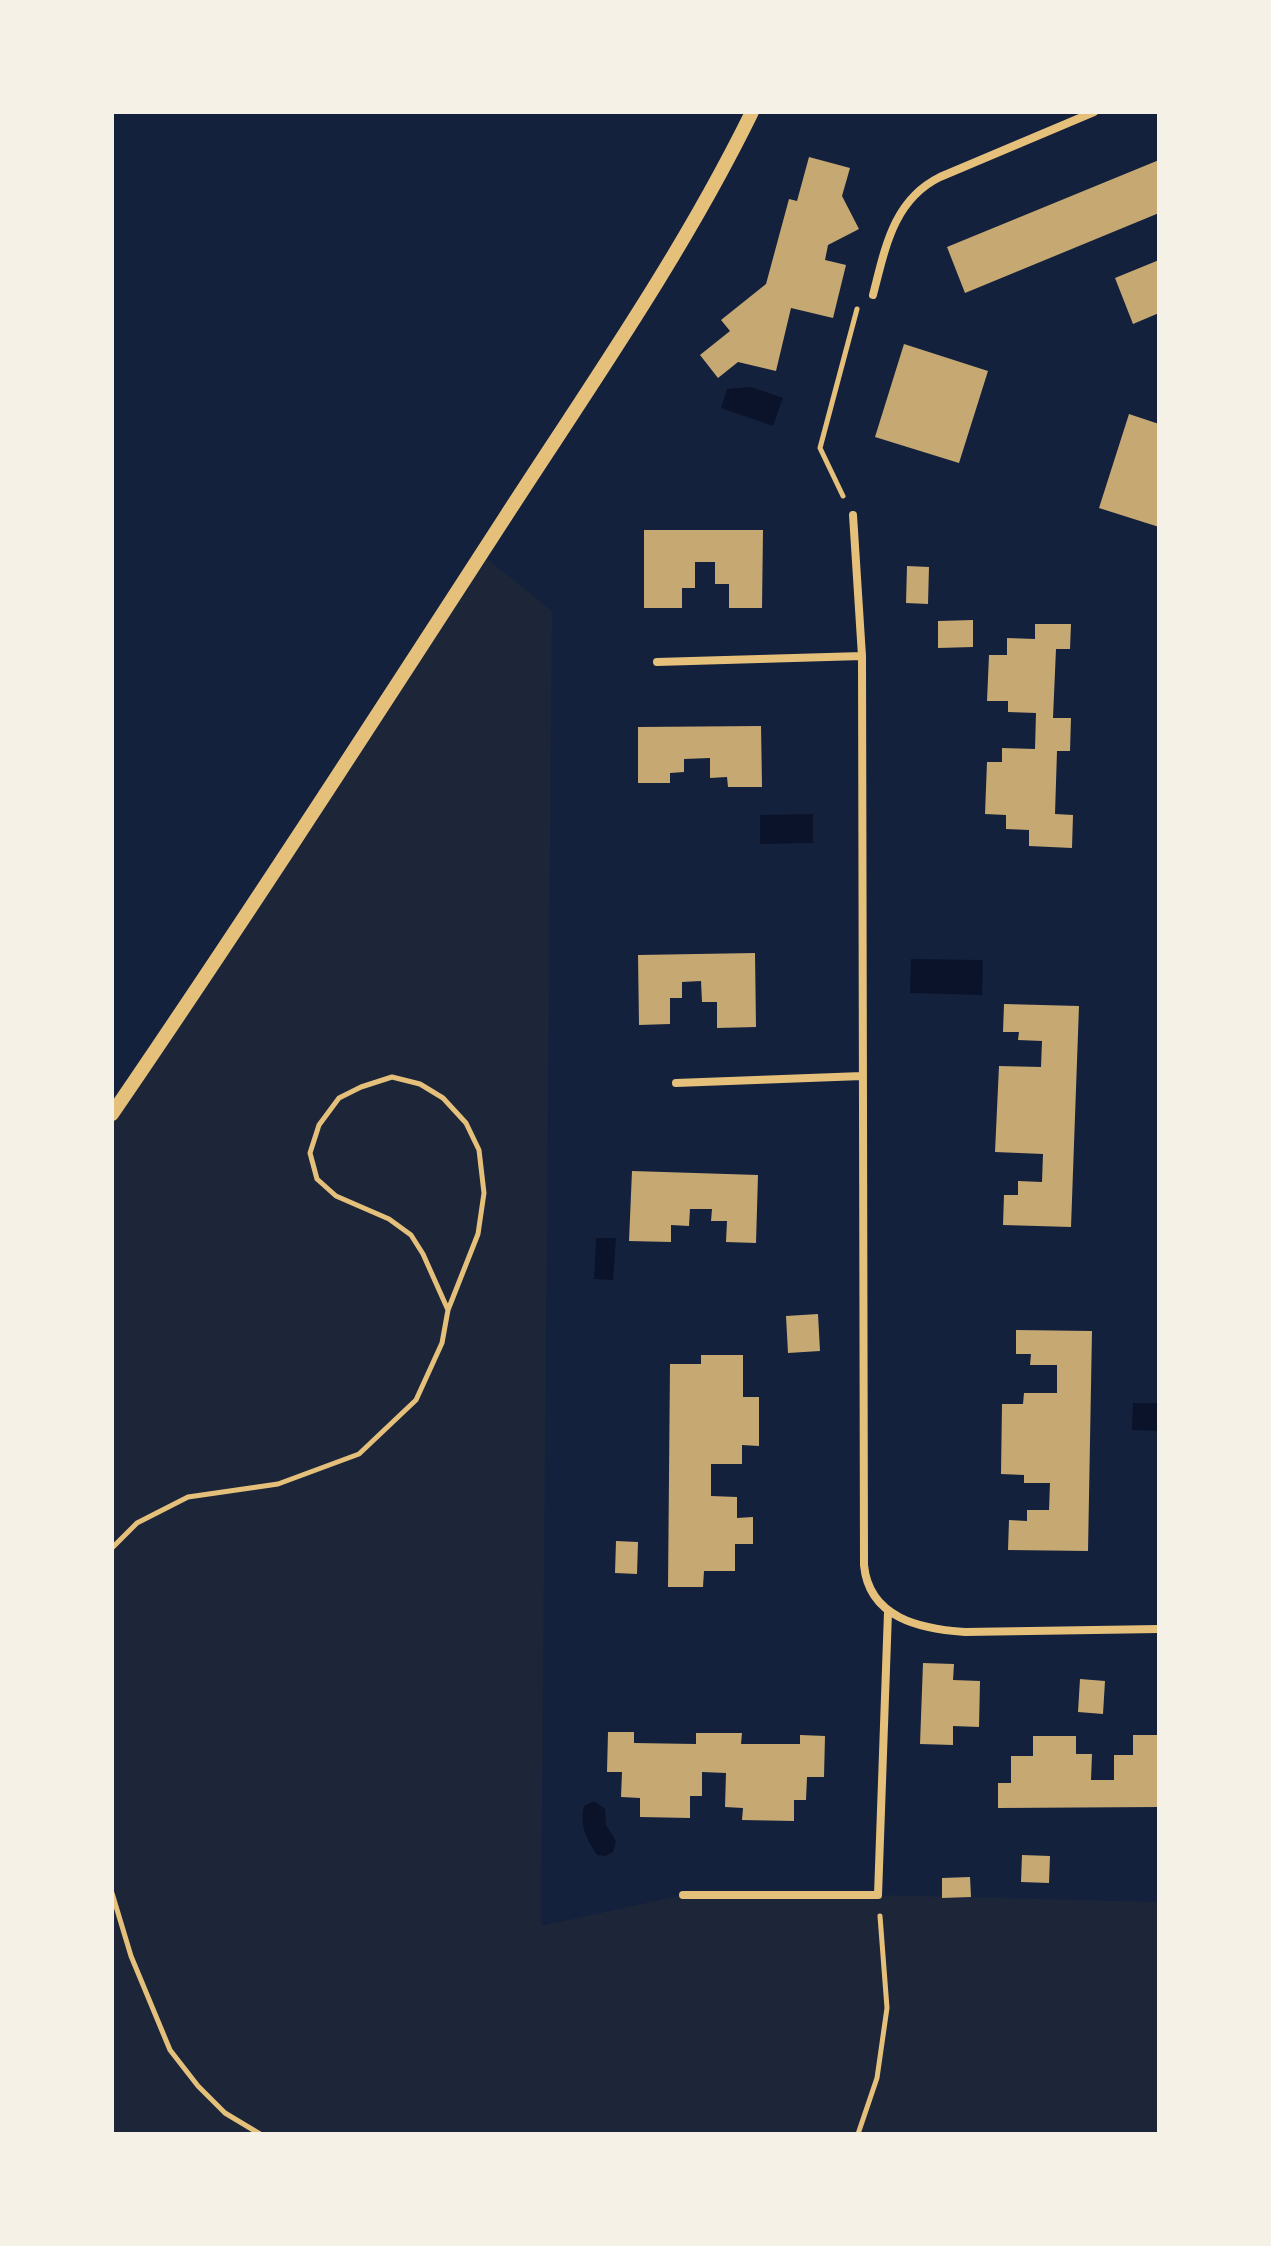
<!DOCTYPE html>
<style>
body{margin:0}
#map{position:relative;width:1271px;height:2246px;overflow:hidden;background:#14213d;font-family:Raleway,sans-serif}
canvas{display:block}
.frame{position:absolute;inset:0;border:114px solid #f6f1e7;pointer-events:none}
</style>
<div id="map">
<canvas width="1271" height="2246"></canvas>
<div class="frame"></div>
</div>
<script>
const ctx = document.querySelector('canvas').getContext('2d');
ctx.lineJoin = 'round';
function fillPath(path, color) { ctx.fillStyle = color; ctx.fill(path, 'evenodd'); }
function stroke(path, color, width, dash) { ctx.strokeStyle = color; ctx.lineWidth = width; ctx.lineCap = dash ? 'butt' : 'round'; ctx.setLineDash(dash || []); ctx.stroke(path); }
fillPath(new Path2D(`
 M481,554L552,611L541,1926L683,1895H878L1159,1902V2134H112V1114Z`), '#1d2539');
fillPath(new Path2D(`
 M751,387L783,398L773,426L721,408L727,389Z
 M813,814V843L760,844V815Z
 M911,959L983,960L982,995L910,993Z
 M596,1238H616L613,1280L594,1279Z
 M1133,1403H1159V1431L1132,1430Z
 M594,1801L605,1809L606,1825L616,1841L613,1852L605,1856L597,1855C587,1839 579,1826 584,1806Z`), '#0b132b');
fillPath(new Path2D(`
 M809,157L850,168L842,196L859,229L828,245L825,260L846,265L833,318L791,308L776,371L738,362L718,378L700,355L730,331L721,320L766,284L789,199L797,201Z
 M1159,160V213L965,293L947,247Z
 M1159,260V313L1133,324L1115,278Z
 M904,344L988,371L959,463L875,437Z
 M1129,414L1159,424V527L1099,508Z
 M644,530H763L762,608H729V584H715V562H695V588H682V608H644Z
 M907,566L929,567L928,604L906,603Z
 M973,620V647L938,648V621Z
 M1035,624H1071L1070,649H1056L1053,718H1071L1070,751H1057L1055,814L1073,815L1072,848L1029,846V830L1006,829V815L985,814L987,762H1002V748L1035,749L1036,713L1008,712V701H987L989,655H1007V638L1035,639Z
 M761,726L762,787H728L727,777L710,778V758L684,759V772L670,773V783H638V727Z
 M755,953L756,1027L717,1028V1002H702L701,981L682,982V998H670V1024L639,1025L638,955Z
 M1004,1004L1079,1006L1071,1227L1003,1225L1004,1195H1018V1181L1042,1182L1043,1154L995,1152L999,1066L1041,1067L1042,1041L1018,1040L1019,1032H1003Z
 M632,1171L758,1175L756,1243L726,1242L727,1221H711L712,1209H690L689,1226L671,1225V1242L629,1241Z
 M818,1314L820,1351L788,1353L786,1316Z
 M1016,1330L1092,1331L1088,1551L1008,1550L1009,1520L1027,1521V1510H1049L1050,1483H1024V1475L1001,1474L1002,1404H1023L1024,1393H1057V1365H1030L1031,1354H1016Z
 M701,1355H743V1397H759V1446L742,1445V1464H711V1496L737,1497V1518L753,1517V1544H735V1571H704L703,1587H668L670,1364H701Z
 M616,1541L638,1542L637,1574L615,1573Z
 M923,1663L954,1664L953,1680L980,1681L979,1727L953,1726V1745L920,1744Z
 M1080,1679L1105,1681L1103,1714L1078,1712Z
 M608,1732H634V1743L696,1744V1733H742L741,1744H800V1735L825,1736L824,1777H807L806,1800H794V1821L742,1820L743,1808L725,1807L726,1773L702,1772V1796H690V1818L640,1817V1798L621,1797L622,1772H607Z
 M1133,1735H1159V1807L998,1808V1783H1011V1756H1033V1736H1076V1754H1092L1091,1780H1114V1755H1133Z
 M1022,1855L1050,1856L1049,1883L1021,1882Z
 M970,1877L971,1897L942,1898V1878Z`), '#c6a872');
stroke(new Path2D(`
 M843,496L820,448L857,309
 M112,1548L137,1523L188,1497L278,1484L359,1454L416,1400L442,1343L448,1310L478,1234L484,1193L479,1150L466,1123L443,1098L420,1084L392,1077L361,1087L339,1098L319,1125L310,1153L317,1179L336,1196L389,1219L411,1235L423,1254L448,1310
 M112,1893L131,1956L170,2050L198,2086L225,2113L260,2134
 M858,2134L877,2078L887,2008L880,1916`), '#e5c07b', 5);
stroke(new Path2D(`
 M873,295C885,249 893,200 940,177L1094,112
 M853,515L862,656L864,1565C869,1618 920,1629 965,1632L1159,1629
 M657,662L862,656
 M676,1083L862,1076
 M683,1895H878L888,1612`), '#e5c07b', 8);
stroke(new Path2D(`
 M112,1114C246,918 375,718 504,519C590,386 682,255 752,112`), '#e5c07b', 14);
</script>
